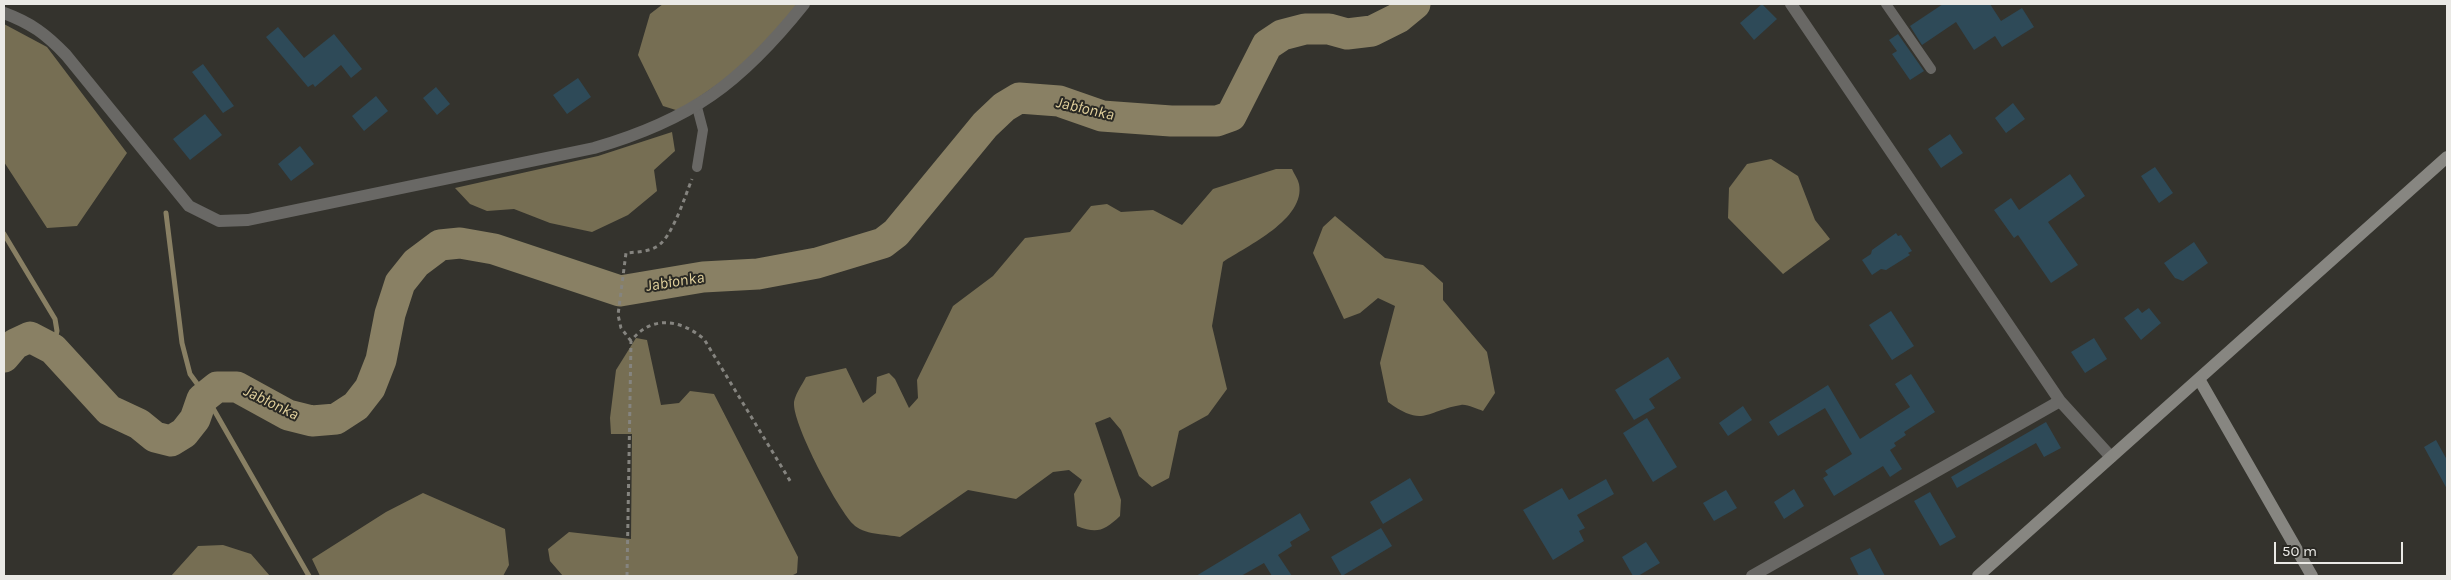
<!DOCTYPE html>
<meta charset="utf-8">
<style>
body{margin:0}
#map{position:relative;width:2451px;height:580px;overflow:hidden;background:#34332d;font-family:Karla,sans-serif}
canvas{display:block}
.frame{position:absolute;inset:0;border:5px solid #eae9e5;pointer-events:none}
.scale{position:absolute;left:2274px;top:542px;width:129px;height:22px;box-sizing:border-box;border:2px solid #eae9e5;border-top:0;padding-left:6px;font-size:15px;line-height:18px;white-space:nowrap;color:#eae9e5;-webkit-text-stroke:4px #2a2924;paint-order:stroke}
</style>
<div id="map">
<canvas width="2451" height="580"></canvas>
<div class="frame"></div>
<div class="scale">50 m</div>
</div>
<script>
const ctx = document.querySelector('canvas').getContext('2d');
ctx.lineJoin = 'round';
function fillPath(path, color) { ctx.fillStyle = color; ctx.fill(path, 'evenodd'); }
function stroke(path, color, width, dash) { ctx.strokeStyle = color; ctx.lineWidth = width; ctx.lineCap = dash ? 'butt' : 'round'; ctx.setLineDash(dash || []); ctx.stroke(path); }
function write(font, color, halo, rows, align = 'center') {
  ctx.font = font + ' Karla,sans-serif'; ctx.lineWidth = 4; ctx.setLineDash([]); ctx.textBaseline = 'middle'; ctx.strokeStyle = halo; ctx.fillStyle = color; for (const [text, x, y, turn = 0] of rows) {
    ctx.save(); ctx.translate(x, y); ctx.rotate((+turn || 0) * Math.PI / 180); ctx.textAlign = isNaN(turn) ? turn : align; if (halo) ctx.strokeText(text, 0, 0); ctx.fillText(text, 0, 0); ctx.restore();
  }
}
fillPath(new Path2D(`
 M663,4H797L776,34L734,73L679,111L663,106L638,55L650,14Z
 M4,24L47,47L127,153L77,226L47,228L4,162Z
 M672,132L675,151L654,170L657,191L628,215L592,232L550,223L514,209L487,211L470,204L455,188L598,156Z
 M1771,159L1798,176L1815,220L1830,239L1783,274L1728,218L1729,188L1747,164Z
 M1276,169H1292C1294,174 1298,179 1299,184C1306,219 1247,246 1223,262L1212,326L1227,389L1208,415L1179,431L1169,478L1152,487L1139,476L1121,430L1110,417L1095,423L1121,500L1120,516C1104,531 1097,534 1077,526L1074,494L1082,480L1069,470L1053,472L1016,499L968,490L900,537C886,534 863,535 853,524C836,506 795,428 794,405C793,397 802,385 806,377L846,368L863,403L876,393L877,377L889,373L895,379L909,408L918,398L917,380L953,306L993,276L1025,238L1070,232L1091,206L1107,204L1121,212L1153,210L1182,225L1213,189Z
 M1335,216L1385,258L1423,265L1443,283V300L1487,352L1495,393L1483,411C1477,409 1467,404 1461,405C1425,411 1424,428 1388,402L1380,363L1395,306L1378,298L1360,313L1344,319L1313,253L1323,227Z
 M636,338L647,340L661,405L679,403L690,391L714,394L798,557L797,573L791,576H563L550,561L548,549L569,532L631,539L632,434H611L610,418L616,370Z
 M423,493L505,529L509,565L503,576H320L312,559L386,512Z
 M223,545L251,554L270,576H171L198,546Z`), '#766e53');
stroke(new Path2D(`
 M166,213L182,343L190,374L206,396L309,576
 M4,234L55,319L57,331L53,349`), '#898064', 5);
stroke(new Path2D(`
 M4,357L15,344L30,337L53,349L109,410L139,424L155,437L171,441L184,433L195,419L202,399L217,387H237L288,415L312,421L336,419L356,406L370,388L381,360L390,314L400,283L416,263L440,245L460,243L494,249L620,291L703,277L758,274L817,263L883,243L896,233L985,125L1004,107L1019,98L1059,101L1102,116L1171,121H1217L1231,116L1267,45L1282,35L1305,29H1329L1347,34L1372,31L1398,18L1415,4`), '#898064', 31);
fillPath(new Path2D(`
 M1762,4L1777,19L1754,40L1740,23Z
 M1943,4H1990L2001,21L2022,8L2034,27L2002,47L1995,36L1974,50L1956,22L1922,45L1910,26Z
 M278,27L304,58L334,34L362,69L351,78L341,65L315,87L313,84L308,87L266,37Z
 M1898,34L1924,71L1910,80L1892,54L1897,51L1889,40Z
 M203,64L234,106L223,113L192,72Z
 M578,78L591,97L567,114L553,95Z
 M436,87L450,104L437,115L423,98Z
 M376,96L388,111L364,131L352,116Z
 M2013,103L2025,119L2006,133L1995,118Z
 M205,114L222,135L190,160L173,139Z
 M1950,134L1963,153L1941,168L1928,149Z
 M300,146L314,164L291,181L278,164Z
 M2155,167L2173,193L2159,203L2141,176Z
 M2070,174L2085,196L2048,222L2078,265L2051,283L2018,235L2014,238L1994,210L2011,198L2019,210Z
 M1896,233L1898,236L1901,235L1912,251L1908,253L1910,255L1886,270L1881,269L1872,275L1862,260L1871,254L1872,250Z
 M2194,242L2208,263L2183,281L2175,278L2164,263Z
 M2138,308L2142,313L2149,308L2161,323L2141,340L2124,318Z
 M1891,311L1914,346L1892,360L1869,325Z
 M2094,338L2107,359L2085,373L2071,352Z
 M1668,357L1681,378L1649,399L1655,408L1634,420L1615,390Z
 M1911,374L1935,412L1904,432L1906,435L1894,443L1896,446L1890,450L1902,469L1890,477L1883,466L1834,496L1823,478L1828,475L1825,471L1852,454L1825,408L1778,436L1769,422L1828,385L1860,439L1910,407L1895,384Z
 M1743,406L1752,420L1728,436L1719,423Z
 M1647,418L1677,467L1653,482L1623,433Z
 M2046,422L2061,448L2044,457L2036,443L1957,488L1951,477Z
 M2436,440L2447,460V489L2424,447Z
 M1410,478L1423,500L1383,524L1370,502Z
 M1606,479L1614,494L1577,515L1585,528L1579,531L1584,541L1553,560L1523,510L1562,488L1569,500Z
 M1794,489L1804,506L1784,519L1774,502Z
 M1726,490L1737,508L1714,521L1703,503Z
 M1930,492L1956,537L1940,546L1914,501Z
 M1300,513L1310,530L1290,542L1292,546L1278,555L1292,576H1272L1264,563L1241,576H1196Z
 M1381,528L1392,546L1342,576L1331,557Z
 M1646,542L1660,563L1638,576H1633L1622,557Z
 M1870,548L1885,576H1859L1850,558Z`), '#2e4a58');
stroke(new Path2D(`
 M631,341L621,328L618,315L626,253C636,252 647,252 656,247C672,239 685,196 692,179
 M627,576L631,341C651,315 680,319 704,339L792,484`), '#85847f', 3, [4, 4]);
stroke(new Path2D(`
 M1886,4L1931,69
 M697,167L703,130L697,107`), '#696865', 10);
stroke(new Path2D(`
 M1791,4L2060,401L2111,457
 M4,13C31,23 46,34 66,55L189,206L219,221L248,220L594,148C691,120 741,83 804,4
 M1752,576L2060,401`), '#696865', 12);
stroke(new Path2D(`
 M2199,379L2312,576
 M1978,576L2447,157`), '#878681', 12);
write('italic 16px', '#e3d29d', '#2a2924', [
 ["Jabłonka",1085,109,13],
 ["Jabłonka",675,282,-9],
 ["Jabłonka",271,403,26]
]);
</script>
